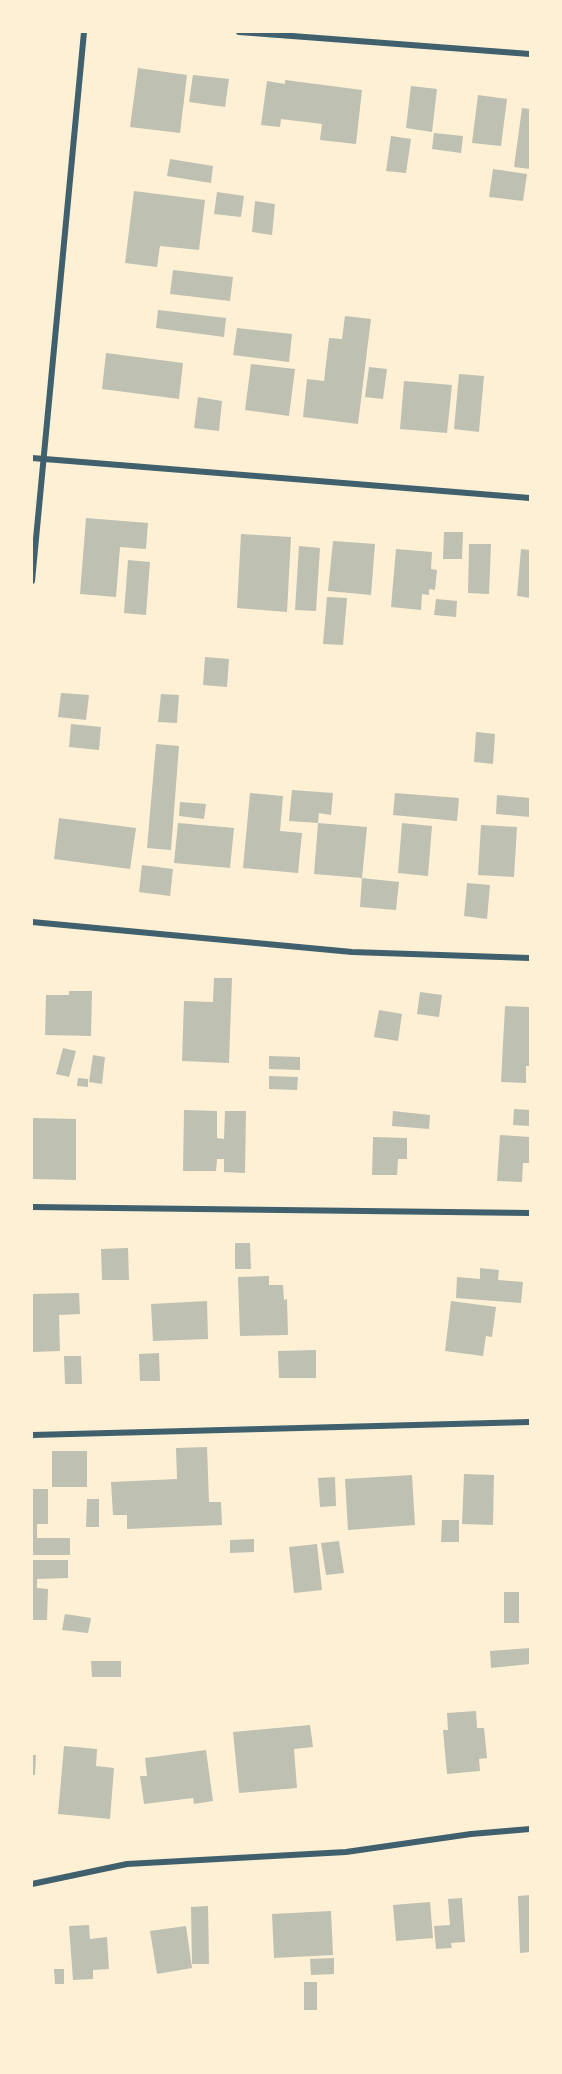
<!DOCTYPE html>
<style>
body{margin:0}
#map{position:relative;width:562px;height:2074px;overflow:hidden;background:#fdf0d5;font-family:Rubik,sans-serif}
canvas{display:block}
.frame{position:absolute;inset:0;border:33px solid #fdf0d5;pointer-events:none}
</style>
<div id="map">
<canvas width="562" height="2074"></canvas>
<div class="frame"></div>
</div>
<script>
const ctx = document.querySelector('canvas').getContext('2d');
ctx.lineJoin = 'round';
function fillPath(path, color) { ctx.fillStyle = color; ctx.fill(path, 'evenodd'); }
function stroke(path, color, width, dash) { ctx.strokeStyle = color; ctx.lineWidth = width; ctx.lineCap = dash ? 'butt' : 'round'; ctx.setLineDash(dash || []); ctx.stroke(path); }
fillPath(new Path2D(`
 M138,68L187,75L180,133L130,127Z
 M193,75L229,79L225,107L189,102Z
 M285,80L362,90L356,144L320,140L322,124L281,119L280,127L261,125L267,81L285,84Z
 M411,86L437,89L432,132L406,128Z
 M478,95L507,99L501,146L472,143Z
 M522,108L530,109V169L514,167Z
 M434,133L463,136L461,153L432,149Z
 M391,136L411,139L406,173L386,171Z
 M170,159L213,166L211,183L167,176Z
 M493,169L527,174L523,201L489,197Z
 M134,191L205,200L199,250L160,246L157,267L125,263Z
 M217,192L244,196L241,217L214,214Z
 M255,201L275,204L272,235L252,232Z
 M173,270L233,277L230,301L170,294Z
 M158,310L226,318L224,337L156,328Z
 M345,316L371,319L358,424L303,417L307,379L324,381L329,338L342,339Z
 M237,328L292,334L289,362L233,355Z
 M106,353L183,363L179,399L102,389Z
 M251,364L295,369L289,416L245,410Z
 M369,367L387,369L383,399L365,397Z
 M459,374L484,376L479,432L454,429Z
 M404,381L452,385L447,433L400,429Z
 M198,397L222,401L219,431L194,428Z
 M86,518L148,523L146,549L120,547L116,597L80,594Z
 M444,532H463L462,559H443Z
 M241,534L291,537L287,612L237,608Z
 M333,541L375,544L371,595L328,591Z
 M469,544H491L489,594L468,593Z
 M299,546L320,548L316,611L295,610Z
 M396,549L432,552L431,569L437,570L435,590L429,589V595L422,594L421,610L391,607Z
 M521,549L530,550V598L517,596Z
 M128,560L150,562L146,615L124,613Z
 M327,597L347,598L343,645L323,644Z
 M436,599L457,601L456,617L434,615Z
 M205,657L229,659L227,687L203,685Z
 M61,693L89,695L86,720L58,717Z
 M161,694L179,695L177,723L158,722Z
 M71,724L101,727L99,750L69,747Z
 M476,732L495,734L493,764L474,762Z
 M156,744L179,746L171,850L147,848Z
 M292,790L333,793L331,815L319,813L318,823L289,821Z
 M250,793L283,796L280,831L302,833L298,873L243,868Z
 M395,793L459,798L457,821L393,815Z
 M497,795L530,798V817L496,814Z
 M180,802L206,804L204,819L179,816Z
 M59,818L136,828L130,869L54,859Z
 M178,823L234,828L230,868L174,863Z
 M318,823L367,827L362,878L399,882L396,910L360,907L362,878L314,874Z
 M402,823L432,826L428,876L398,873Z
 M481,825L517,827L514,877L478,875Z
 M142,865L173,869L170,896L139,892Z
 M467,883L490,885L487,919L464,916Z
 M214,978H232L229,1063L182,1061L184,1001L213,1002Z
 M69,991H92L91,1036L45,1035L46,995H69Z
 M420,992L442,995L439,1017L417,1014Z
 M505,1006L530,1007V1066H526V1083L501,1082Z
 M379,1010L402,1014L398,1041L374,1037Z
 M63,1048L76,1051L69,1077L56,1074Z
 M93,1055L105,1057L102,1084L89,1082Z
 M269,1056L300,1057V1070L269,1069Z
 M269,1076L298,1077L297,1090L269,1089Z
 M78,1078L88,1079V1087L77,1086Z
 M514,1109L530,1110V1126L513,1125Z
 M184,1110L217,1111V1138L224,1139L225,1111H246L245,1173L224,1172V1159H217L216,1171H183Z
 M393,1111L430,1115L429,1129L392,1126Z
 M33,1118L76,1119V1180L33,1179Z
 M500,1135L530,1137V1163H523L522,1182L497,1181Z
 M373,1137L407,1138V1159H398L397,1175H372Z
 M235,1243H250L251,1269H235Z
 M128,1248L129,1280H102L101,1249Z
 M480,1268L499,1270L498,1280L523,1282L521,1303L456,1298L457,1277L480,1279Z
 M269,1276V1285H283L284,1300L287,1299L288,1335L240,1336L238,1277Z
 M79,1293L80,1314L59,1315L60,1351L32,1352V1294Z
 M207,1301L208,1339L153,1341L151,1304Z
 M451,1301L496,1307L492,1337L486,1336L483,1356L445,1351Z
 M316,1350V1378H279L278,1351Z
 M159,1353L160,1381H140L139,1354Z
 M64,1356H81L82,1384H65Z
 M207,1447L209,1502H221L222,1525L127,1529V1515H113L111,1482L177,1479L176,1448Z
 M52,1451H87V1487H52Z
 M464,1474L494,1475L493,1525L462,1524Z
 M412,1475L415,1525L348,1530L345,1479Z
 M335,1477L336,1506L320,1507L318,1478Z
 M32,1489H48V1524H37V1538H70V1555H32Z
 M87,1499H99V1527H86Z
 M442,1520H459V1542H441Z
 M254,1539V1552L230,1553V1540Z
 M339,1541L344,1573L326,1575L321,1543Z
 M317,1544L322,1590L294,1593L289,1547Z
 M32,1560H68V1578L37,1579V1588L48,1589L47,1620H32Z
 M504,1592H519V1623H504Z
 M65,1614L91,1618L88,1633L62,1630Z
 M530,1648V1664L491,1668L490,1651Z
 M91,1661H121V1677H92Z
 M476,1711L477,1728H484L487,1758L479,1759L480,1771L447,1774L443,1730H448L447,1713Z
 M310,1725L313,1747L294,1749L297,1788L239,1793L233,1732Z
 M64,1746L97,1749L96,1766L114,1768L110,1819L58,1814Z
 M206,1750L213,1801L194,1804L193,1798L144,1804L140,1776H147L145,1758Z
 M32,1755H36L35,1775H32Z
 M530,1895V1952L520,1953L518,1896Z
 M462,1898L465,1942L451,1943L452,1948L436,1949L434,1926L450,1925L448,1899Z
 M430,1902L433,1938L396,1941L393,1905Z
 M208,1906L209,1964H192L191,1907Z
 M331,1911L333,1955L274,1958L272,1914Z
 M89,1925L90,1939L107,1937L109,1969L93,1970V1979L73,1980L69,1926Z
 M186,1926L192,1968L157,1974L150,1931Z
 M334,1958V1974L311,1975L310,1959Z
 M54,1969H64V1984H55Z
 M304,1982H317V2010H304Z`), '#bec0b2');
stroke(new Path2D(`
 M239,32L530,54
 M32,458L530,498
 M32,581L84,32
 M32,922L352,952L530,958
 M32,1207L530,1213
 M32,1435L530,1422
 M32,1884L127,1864L346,1852L471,1834L530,1829`), '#3f606c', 6);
</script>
